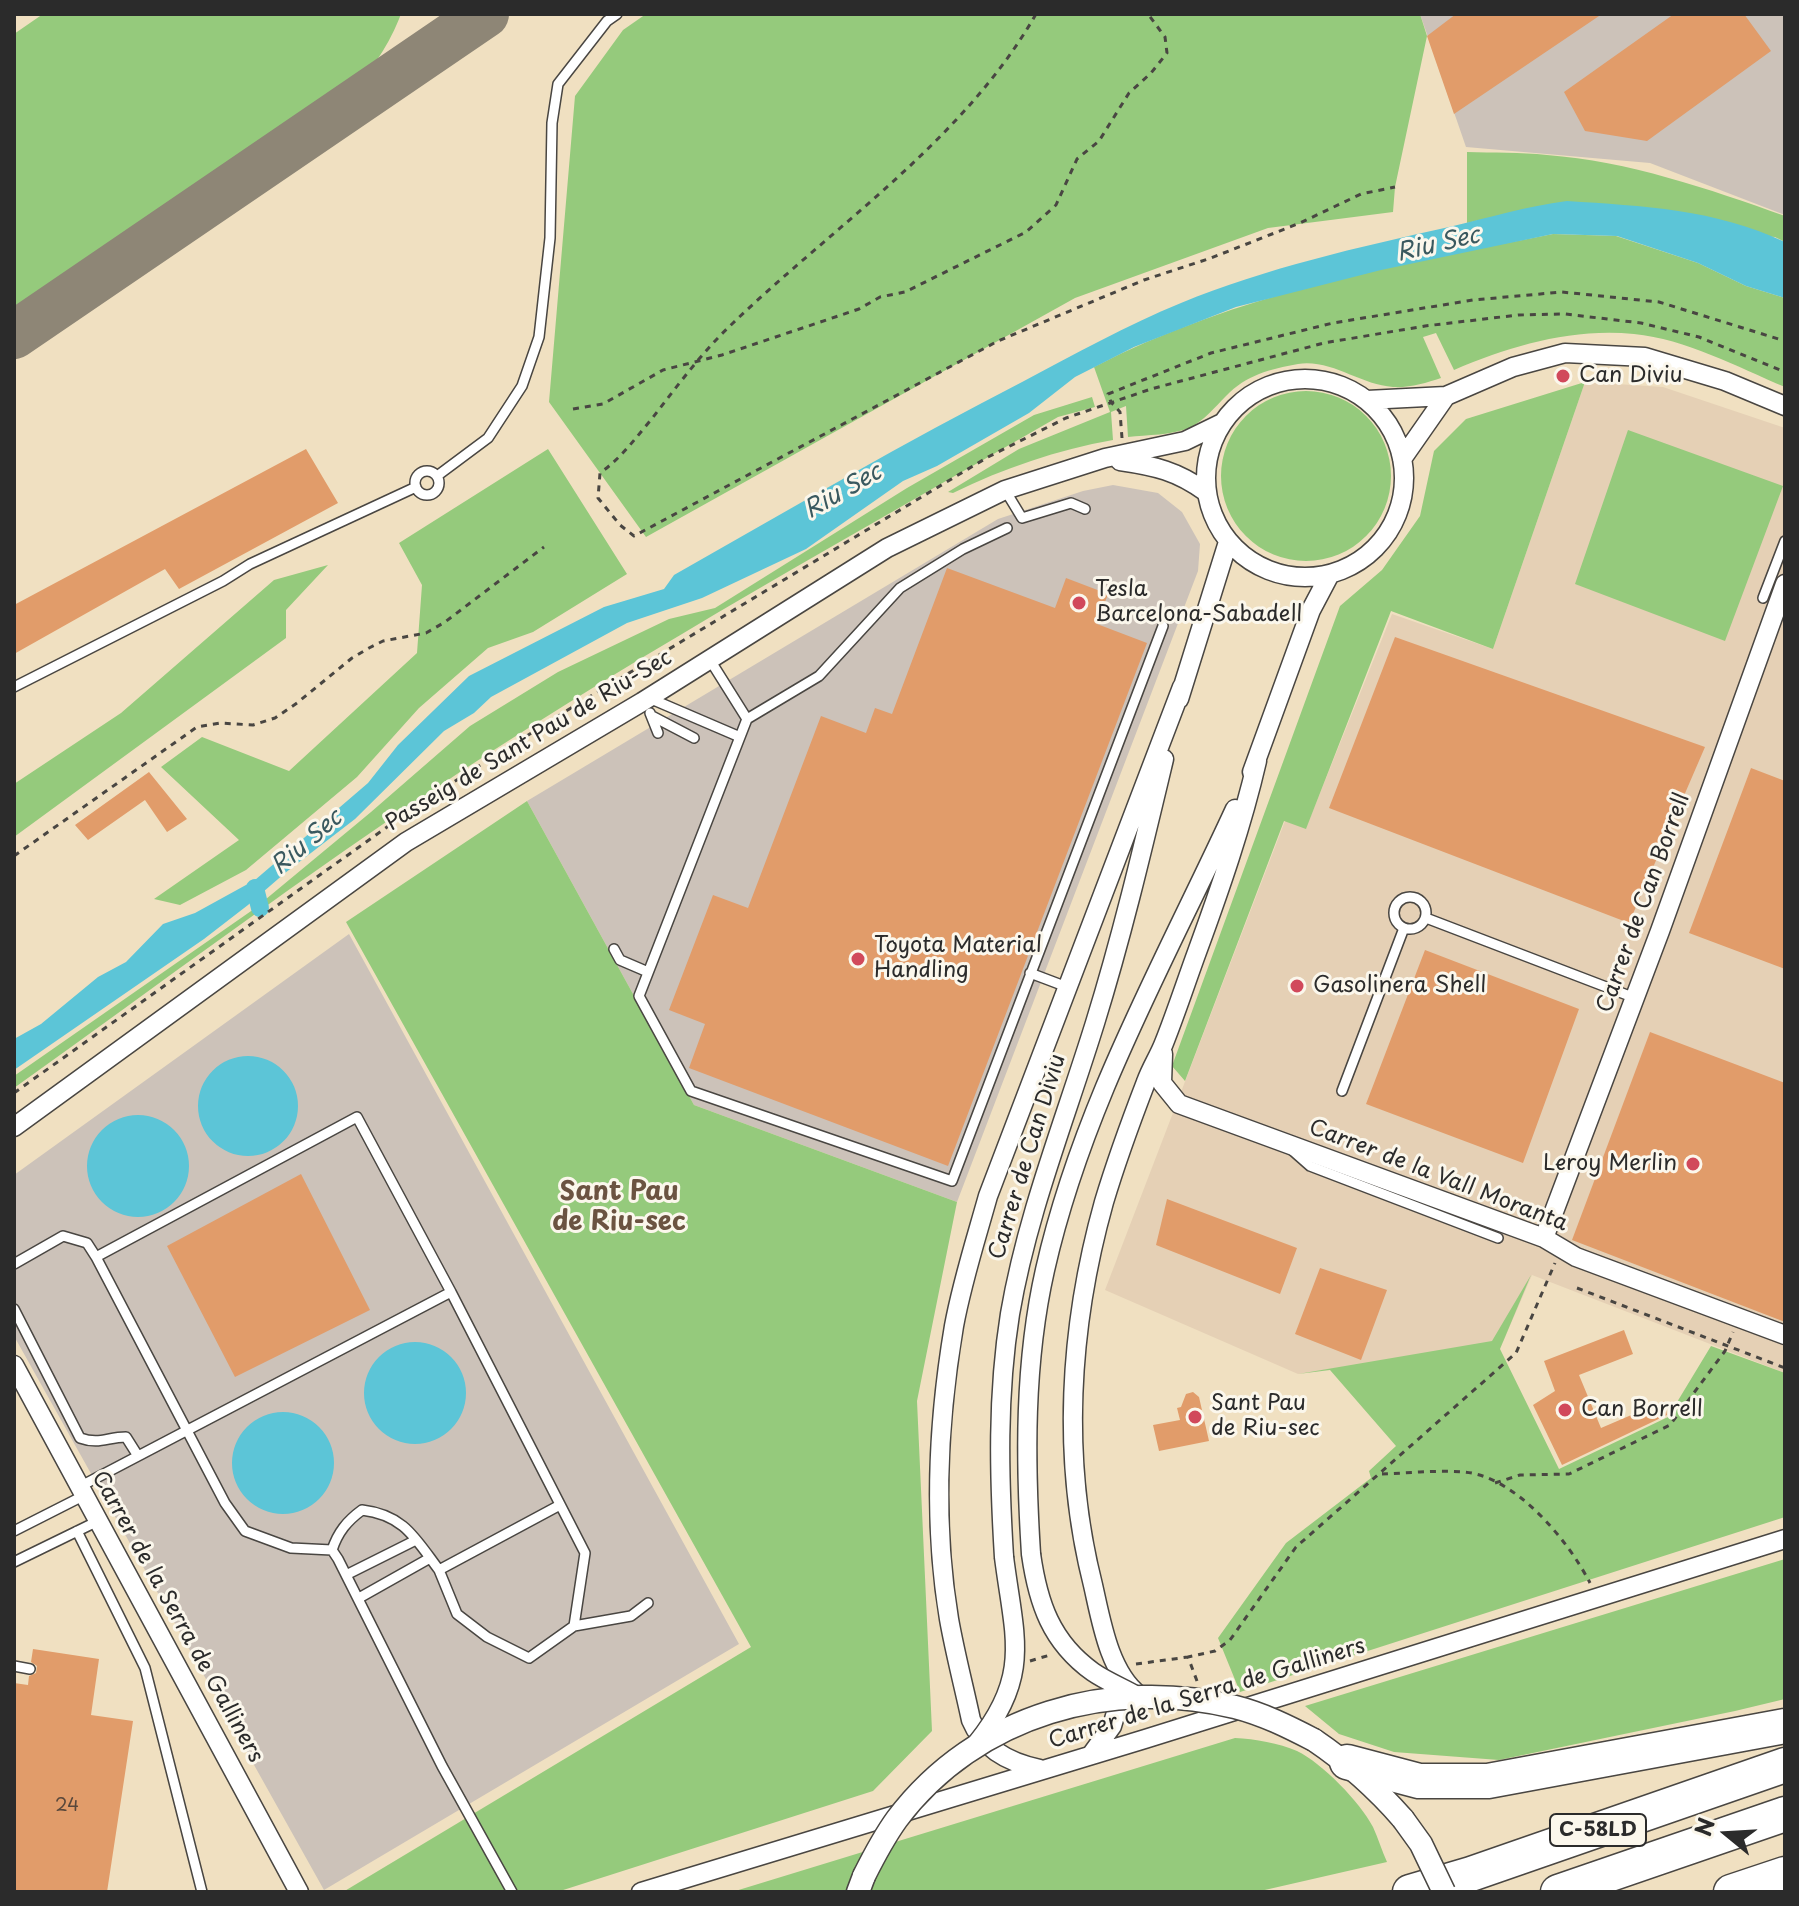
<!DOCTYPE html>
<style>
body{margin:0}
#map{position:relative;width:1799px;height:1906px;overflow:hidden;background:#f0e0c1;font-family:"Playpen Sans",sans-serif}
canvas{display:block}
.frame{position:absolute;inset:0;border:16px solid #2b2b2b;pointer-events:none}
.north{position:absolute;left:1687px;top:1794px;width:80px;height:80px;-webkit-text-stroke:6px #fbf7ec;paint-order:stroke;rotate:288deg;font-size:22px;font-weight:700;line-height:32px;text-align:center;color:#2b2b2b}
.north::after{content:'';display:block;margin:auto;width:28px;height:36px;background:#2b2b2b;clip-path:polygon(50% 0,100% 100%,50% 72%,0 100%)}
</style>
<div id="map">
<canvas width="1799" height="1906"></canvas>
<div class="frame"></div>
<div class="north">N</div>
</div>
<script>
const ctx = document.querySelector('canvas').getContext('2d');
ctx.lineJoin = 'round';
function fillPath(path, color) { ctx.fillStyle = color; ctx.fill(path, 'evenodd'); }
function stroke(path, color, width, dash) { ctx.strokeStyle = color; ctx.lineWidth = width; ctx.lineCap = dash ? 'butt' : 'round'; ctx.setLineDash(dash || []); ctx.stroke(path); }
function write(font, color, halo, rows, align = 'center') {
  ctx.font = font + ' "Playpen Sans",sans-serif'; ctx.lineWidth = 6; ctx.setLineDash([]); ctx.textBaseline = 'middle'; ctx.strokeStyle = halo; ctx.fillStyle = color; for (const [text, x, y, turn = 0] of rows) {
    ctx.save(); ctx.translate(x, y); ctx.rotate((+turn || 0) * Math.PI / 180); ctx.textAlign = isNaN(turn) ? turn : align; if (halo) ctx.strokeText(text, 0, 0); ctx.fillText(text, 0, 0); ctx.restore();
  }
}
fillPath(new Path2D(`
 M1585,382L1663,387L1785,428V1373L1532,1275L1503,1342L1298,1374L1105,1290L1285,821L1306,828L1392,614L1493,649Z`), '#e5d0b5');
fillPath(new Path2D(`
 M1420,14H1785V215L1650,163L1466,147Z
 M1113,485L1158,493L1182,512L1200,544L1198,571L957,1202L694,1105L527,801L998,519L1083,491Z
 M349,934L739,1644L324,1890L14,1336V1175Z`), '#ccc2b9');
fillPath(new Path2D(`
 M43,14H401C389,45 374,68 350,90L29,307L14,312V34Z
 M646,14H1420L1427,36L1395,187L1393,212L1268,228L1075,298L646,537L549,402L575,96L623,30Z
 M1467,152C1493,153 1520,152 1547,155C1628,161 1709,189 1785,216V242L1775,237L1498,216L1467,223Z
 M1553,234L1616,236L1698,263L1746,286L1785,298V387C1737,367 1686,339 1634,334C1570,328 1511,346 1454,370L1436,333L1423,337L1441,378C1426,383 1409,388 1393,387C1360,385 1332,359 1298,364C1270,369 1246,375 1226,396C1215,407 1204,421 1189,428C1172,435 1147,435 1128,437L1126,406L1111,412L1113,440C1057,450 1004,468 953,493L948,492L1019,449L1110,412L1094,367C1235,294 1397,264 1553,234Z
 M1585,382L1493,649L1391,611L1306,829L1284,821L1185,1081L1172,1066L1340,606L1382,570L1420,516L1434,451L1466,419Z
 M1221 476a85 85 0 1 1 170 0a85 85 0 1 1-170 0Z
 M1092,397L1095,407L1058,417C856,533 652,646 457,774C306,874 161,983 14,1088V1076L254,909L371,812L470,726L558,672L669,619L715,608L907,488L1034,415Z
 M1628,430L1783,486L1725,641L1575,584Z
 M548,449L627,574L533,632L488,648L419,708L357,777L246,870L180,905L154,899L239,840L161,767L202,737L289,771L417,653L422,585L399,543Z
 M328,565L286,610V638L14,837V784L121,713L274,580Z
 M527,801L694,1105L957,1202L917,1401L932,1731L873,1791L557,1892H343L751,1647L346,922Z
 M1531,1275L1500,1349L1559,1469L1668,1417L1711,1346L1785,1373V1517L1240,1692L1218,1638L1286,1543L1371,1478L1369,1471L1396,1446L1330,1370L1298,1374L1492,1341Z
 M1785,1559V1699L1735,1711L1499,1760L1394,1752L1339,1734L1305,1706Z
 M1235,1738C1255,1739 1279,1743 1297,1751C1322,1763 1360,1802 1373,1827C1378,1838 1382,1851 1387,1862L1256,1892H732Z`), '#95ca7c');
fillPath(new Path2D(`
 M1567,201C1643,206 1715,209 1785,242V298L1746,286L1698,263L1617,236L1553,234L1381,270L1236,307L1134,347L1075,377L1029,413L937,466L903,481L806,549L702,598L627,623L491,697L474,713L444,731L355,819L285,873L248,905L204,939L14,1070V1039L41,1024L98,977L126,962L163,924L195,913L255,880L368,783L398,745L469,676L604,607L664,589L674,575C790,509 905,442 1024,381C1075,354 1127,325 1181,303C1266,268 1359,247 1449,227C1488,218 1527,206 1567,201Z
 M198 1106a50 50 0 1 1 100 0a50 50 0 1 1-100 0Z
 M87 1166a51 51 0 1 1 102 0a51 51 0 1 1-102 0Z
 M364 1393a51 51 0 1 1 102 0a51 51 0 1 1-102 0Z
 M232 1463a51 51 0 1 1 102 0a51 51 0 1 1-102 0Z`), '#5cc5d7');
stroke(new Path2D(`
 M255,888L260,908`), '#5cc5d7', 18);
stroke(new Path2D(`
 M14,335L485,14`), '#8e8676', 48);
fillPath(new Path2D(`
 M1456,14H1602L1454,114L1427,36Z
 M1674,14H1744L1771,51L1647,141L1585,131L1564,92Z
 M306,449L338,503L179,589L165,569L14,654V605Z
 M947,568L1055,608L1066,578L1108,594L1097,624L1147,643L948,1166L689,1068L705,1024L669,1010L713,895L748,908L821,716L866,733L875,708L892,714Z
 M1395,637L1705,747L1629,923L1329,808Z
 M1751,768L1785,781V969L1689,933Z
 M149,772L187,819L167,832L145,800L88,840L75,825Z
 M1425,950L1579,1009L1523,1163L1366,1104Z
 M1650,1032L1785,1083V1322L1572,1240Z
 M301,1174L370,1310L235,1377L167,1246Z
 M1167,1199L1297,1248L1280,1294L1156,1245Z
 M1320,1268L1387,1290L1361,1360L1295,1334Z
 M1624,1330L1633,1354L1579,1375L1601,1428L1664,1401L1667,1415L1562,1465L1533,1405L1555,1391L1544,1361Z
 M1193,1392L1199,1397L1209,1441L1159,1451L1153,1425L1180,1420L1177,1408L1181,1407L1186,1394Z
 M33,1649L99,1659L91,1715L133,1721L107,1892H14V1683L28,1685L29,1676L36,1673L37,1666L31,1662Z`), '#e19c6a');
const service = new Path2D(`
 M415 483a12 12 0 1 1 24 0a12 12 0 1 1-24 0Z
 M437,476L488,438L522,386L539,337L550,238L552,123L558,84L607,21L617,14
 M1005,490L1022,518L1071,503L1085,509
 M1007,528L963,549L900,588L819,676L747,719L639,996L691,1091L952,1181L1163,626
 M1763,598L1785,541
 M710,660L747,719
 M14,687L223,581L250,564L416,487
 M649,698L740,737
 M650,713L658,733
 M652,716L694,738
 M1394 913a16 16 0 1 1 32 0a16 16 0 1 1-32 0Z
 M1426,918L1635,998
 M614,949L620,960L648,972
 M1030,973L1067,987
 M1342,1091L1404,928
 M1293,1151L1310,1166L1498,1238
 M14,1264L63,1236L87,1243L96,1257
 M451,1292L585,1553L574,1626L529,1658L487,1637L457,1614L439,1570L560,1505
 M14,1309L80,1438C100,1445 107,1437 126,1437L138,1456
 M79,1487C203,1422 327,1357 451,1292L357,1117L96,1257L225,1503L245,1531L291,1548L332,1550L338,1559L442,1766L512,1892
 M14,1531L83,1496
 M77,1531L145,1668L202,1892
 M332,1550C338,1532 347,1521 362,1510C404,1515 415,1538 439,1570
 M14,1562L98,1521
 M346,1575L416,1540
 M359,1598L430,1558
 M574,1626L631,1616L648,1603
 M14,1666L30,1669`);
const minor = new Path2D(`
 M1206 478a99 99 0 1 1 198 0a99 99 0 1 1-198 0Z
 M1367,400L1446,396L1513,367L1565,353L1645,357L1725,381L1785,406
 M1402,459L1446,396
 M1120,461C1155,466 1177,471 1206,492
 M1179,699L1228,542
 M1252,772L1311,610L1330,574
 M1163,1054L1162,1083L1179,1104L1544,1238L1576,1257L1785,1335
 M14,1127L406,842L642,702L887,548L1005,490L1105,458L1185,441L1222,423
 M1544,1238L1660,931L1785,584
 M14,1365L299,1892
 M1031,1554C1025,1460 1024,1363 1045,1270C1082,1106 1165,961 1235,809
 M1004,1557C999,1476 997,1395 1010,1314C1027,1214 1065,1120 1095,1023C1122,936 1143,847 1164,759
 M1139,1695C1109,1672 1101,1620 1093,1585C1061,1459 1069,1327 1104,1202C1116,1162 1131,1121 1146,1082C1151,1068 1159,1056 1164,1043C1176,1013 1186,982 1197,952C1220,889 1242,826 1257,761
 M1091,1755L1112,1726L1123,1689
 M1040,1769C1010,1763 983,1749 971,1720C964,1687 955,1653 949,1619C933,1523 938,1421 954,1326C962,1282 976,1239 988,1196L1182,687
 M641,1892L1145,1739L1785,1539`);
const tertiary = new Path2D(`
 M1314,1740C1348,1763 1376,1788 1403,1819
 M858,1892L864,1876`);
const motorway = new Path2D(`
 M1347,1762L1419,1781H1488L1785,1726
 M1410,1892L1471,1874L1785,1765
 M1558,1892L1785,1814
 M1731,1892L1785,1874`);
stroke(service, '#494642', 12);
stroke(minor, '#494642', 21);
stroke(tertiary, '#494642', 25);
stroke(motorway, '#494642', 37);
stroke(new Path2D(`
 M1036,14C964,140 835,225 732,324C701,353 676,388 650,421C634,440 621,458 600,473L598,498L620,525L634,536L998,341L1144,280L1211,258L1300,223L1361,194L1395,187
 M573,409L603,404L663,370L722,355L859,309L880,297L905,292L1026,232L1056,205L1077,159L1099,141L1129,93L1151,73L1167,53L1165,37L1148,14
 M1122,438L1120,412L1111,402L1108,394L1211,353L1333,323L1473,300L1562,292L1659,302L1785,341
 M14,856L197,727L220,723L253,725L275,718L297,703L352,658L369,648L383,641L426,633L445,622L544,547
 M14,1093L425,800L571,708L988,457L1066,418L1151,389L1324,343L1425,326L1518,315L1565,314L1641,323L1699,337L1785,372
 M1577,1288L1785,1368
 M1382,1474C1409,1473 1437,1470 1464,1472C1515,1476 1568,1540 1590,1583
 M1495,1483L1520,1475L1569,1474L1670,1425L1725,1351L1733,1332
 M1030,1661L1050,1655
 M1136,1664L1188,1657
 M1197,1681L1188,1657L1215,1651L1230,1640L1296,1547L1516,1353L1555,1263`), '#494642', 3, [6, 6]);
stroke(service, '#fff', 9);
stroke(minor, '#fff', 18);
stroke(tertiary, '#fff', 22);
stroke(motorway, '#fff', 34);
const minorBridge = new Path2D(`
 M1031,1554C1038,1603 1051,1642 1093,1672C1106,1681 1123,1688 1137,1696
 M977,1743C1032,1675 1014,1636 1004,1557`);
const tertiaryBridge = new Path2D(`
 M1403,1819L1421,1844L1444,1892
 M864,1876C874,1856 884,1837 897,1819C976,1714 1112,1677 1235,1707C1263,1714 1289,1727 1314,1740`);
stroke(minorBridge, '#494642', 21, []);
stroke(tertiaryBridge, '#494642', 25, []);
stroke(minorBridge, '#fff', 18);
stroke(tertiaryBridge, '#fff', 22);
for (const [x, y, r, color] of [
 [1563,376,8,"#d1495b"],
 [1079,603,8,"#d1495b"],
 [858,959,8,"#d1495b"],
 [1297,986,8,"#d1495b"],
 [1693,1164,8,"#d1495b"],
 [1565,1410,8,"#d1495b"],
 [1195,1417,8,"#d1495b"]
]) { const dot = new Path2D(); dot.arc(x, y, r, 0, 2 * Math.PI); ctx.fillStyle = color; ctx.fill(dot); stroke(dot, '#fbf7ec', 3); }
write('18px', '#58473b', null, [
 ["24",67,1806]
]);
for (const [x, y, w] of [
 [1598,1830,96]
]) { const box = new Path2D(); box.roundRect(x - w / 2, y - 16, w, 32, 6); ctx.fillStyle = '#fbf7ec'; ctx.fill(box); stroke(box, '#2b2b2b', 2); }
write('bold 20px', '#2b2b2b', null, [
 ["C-58LD",1598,1830]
]);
write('22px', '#2b2b2b', '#fbf7ec', [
 ["Can Diviu",1579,376],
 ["Tesla",1095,590],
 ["Barcelona-Sabadell",1095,615],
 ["Toyota Material",874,946],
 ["Handling",874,971],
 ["Gasolinera Shell",1313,986],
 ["Leroy Merlin",1677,1164,"right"],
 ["Sant Pau",1211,1404],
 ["de Riu-sec",1211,1429],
 ["Can Borrell",1581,1410]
], 'left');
write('22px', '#2b2b2b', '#fbf7ec', [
 ["Passeig de Sant Pau de Riu-Sec",529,741,-31],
 ["Carrer de Can Borrell",1644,903,-70],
 ["Carrer de Can Diviu",1028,1157,-73],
 ["Carrer de la Vall Moranta",1438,1176,21],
 ["Carrer de la Serra de Galliners",177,1617,61],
 ["Carrer de la Serra de Galliners",1207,1694,-17]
]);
write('italic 24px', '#3a595f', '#fbf7ec', [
 ["Riu Sec",1438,245,-13],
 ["Riu Sec",843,492,-30],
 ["Riu Sec",307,843,-41]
]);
write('bold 26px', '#6b5341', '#fbf7ec', [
 ["Sant Pau",619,1193],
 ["de Riu-sec",619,1223]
]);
</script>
